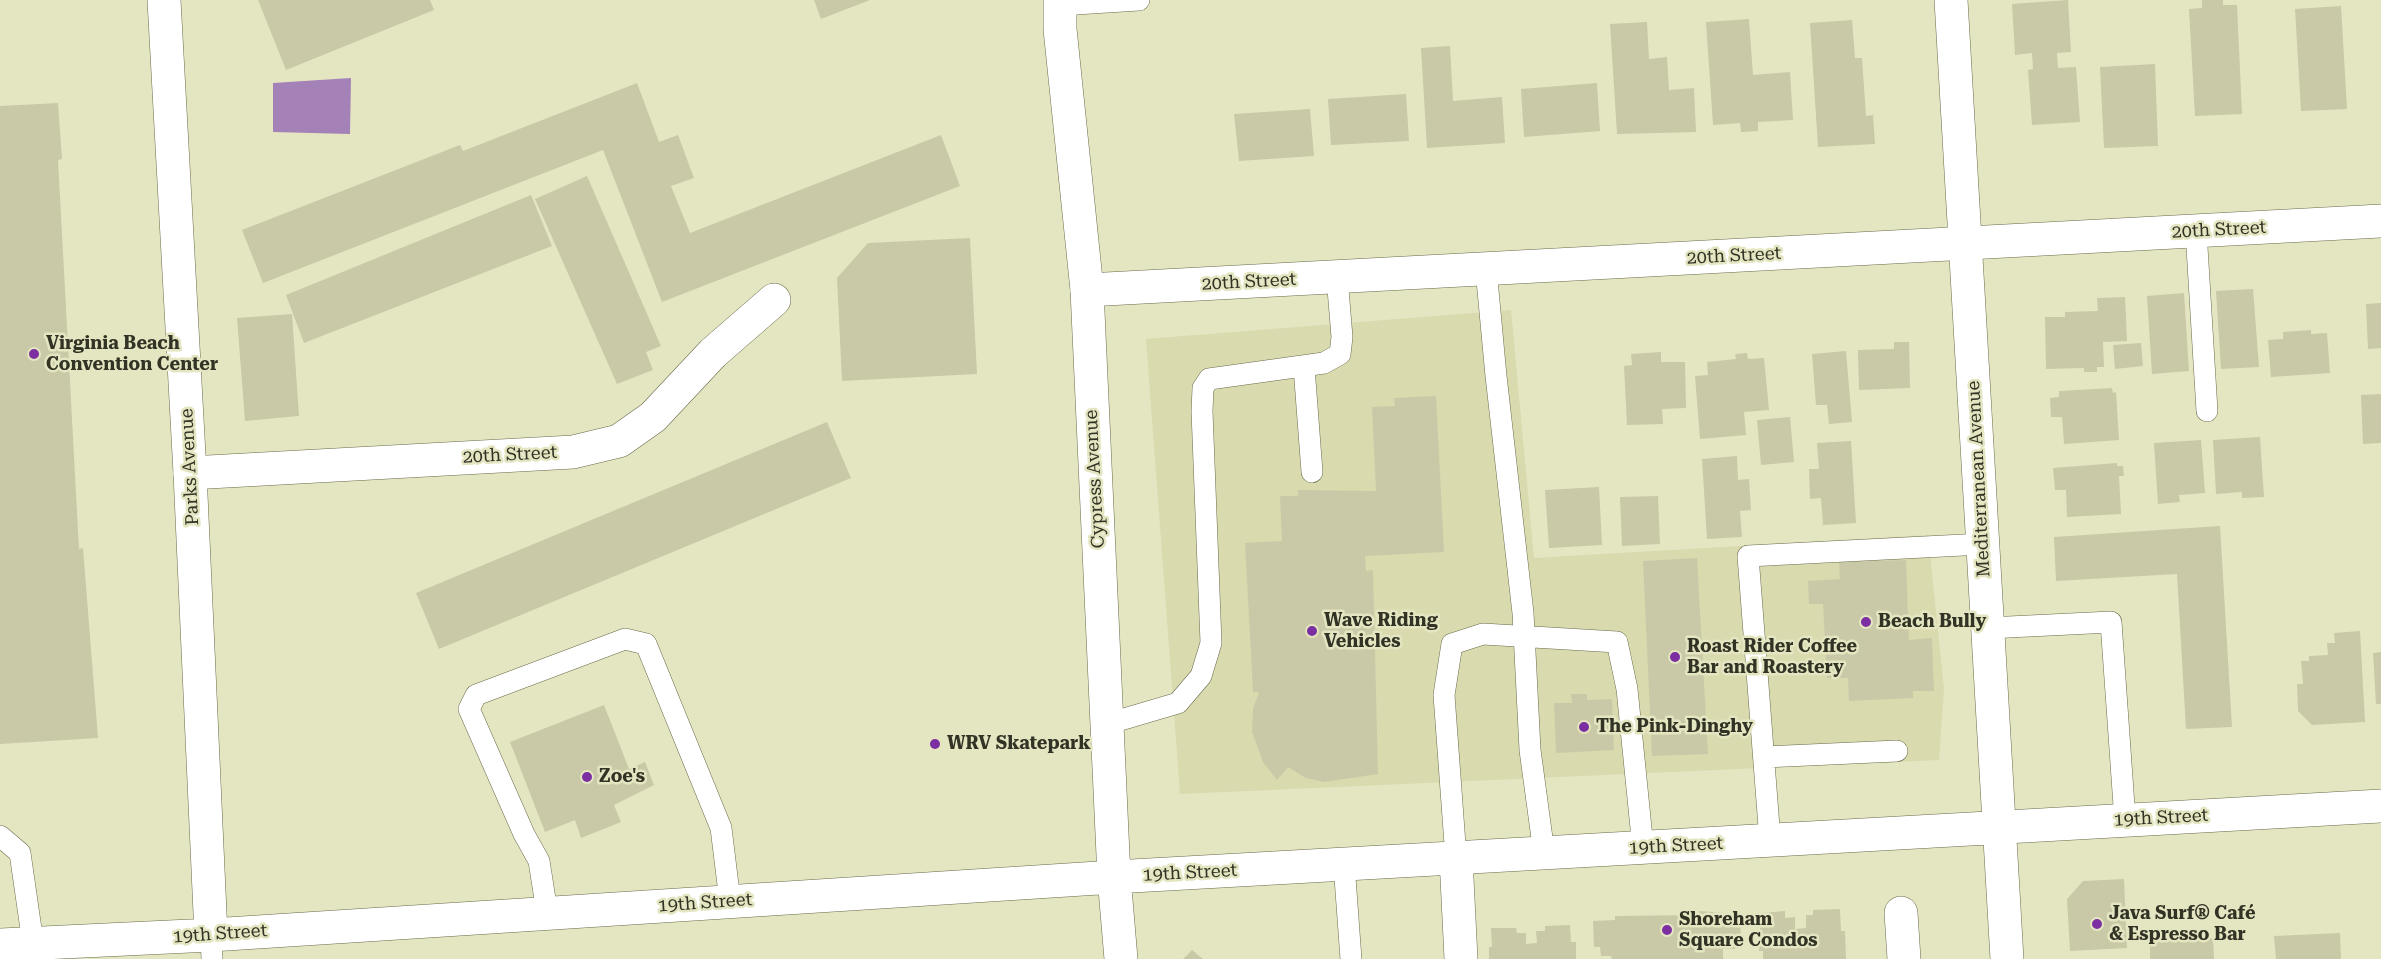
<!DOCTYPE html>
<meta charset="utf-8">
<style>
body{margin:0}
canvas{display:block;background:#e4e5c1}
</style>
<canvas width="2381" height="959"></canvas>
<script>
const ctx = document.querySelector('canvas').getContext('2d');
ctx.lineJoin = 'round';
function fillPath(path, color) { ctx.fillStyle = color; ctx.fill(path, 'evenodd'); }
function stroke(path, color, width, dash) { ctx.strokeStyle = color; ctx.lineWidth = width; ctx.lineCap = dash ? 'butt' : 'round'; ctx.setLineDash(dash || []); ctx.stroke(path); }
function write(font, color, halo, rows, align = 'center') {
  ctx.font = font + ' "Roboto Serif",serif'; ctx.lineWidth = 5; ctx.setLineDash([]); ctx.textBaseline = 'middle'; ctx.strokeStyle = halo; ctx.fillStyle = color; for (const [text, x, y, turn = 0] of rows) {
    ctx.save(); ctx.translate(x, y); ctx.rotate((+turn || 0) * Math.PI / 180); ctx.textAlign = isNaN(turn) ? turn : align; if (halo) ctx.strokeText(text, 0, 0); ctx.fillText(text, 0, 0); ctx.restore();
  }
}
fillPath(new Path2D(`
 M1511,310L1534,558L1928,535L1944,689L1939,760L1180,794L1146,339Z`), '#dadaaf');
fillPath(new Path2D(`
 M351,78L350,134L273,132V83Z`), '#a482b7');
fillPath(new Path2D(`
 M258,0H430L434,10L286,70Z
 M814,0H870L821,19Z
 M2068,0L2071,52L2057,53L2058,68L2076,67L2080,122L2032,125L2028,70L2033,69L2032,53L2015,55L2012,4Z
 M2202,0H2223V5H2237L2242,114L2195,116L2189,9L2202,8Z
 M2341,6L2347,109L2301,111L2295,9Z
 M1749,19L1753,75L1790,72L1793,120L1758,122V131L1741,132L1740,123L1713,125L1706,22Z
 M1852,20L1855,58H1862L1866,116L1873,115L1875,144L1818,147L1810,23Z
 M1647,22L1649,59L1667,57L1669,90L1694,88L1696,132L1617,134L1610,24Z
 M1450,46L1453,101L1502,97L1505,143L1427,148L1421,48Z
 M2155,64L2158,146L2104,148L2100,67Z
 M637,83L659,142L678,135L694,178L671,186L690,233L941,135L960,186L662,302L603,150L263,283L242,230L460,145L463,151Z
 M1597,83L1600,131L1524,137L1521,89Z
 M1406,94L1409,141L1331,145L1328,99Z
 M58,103L62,159L58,160L79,549L83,548L98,738L0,744V106Z
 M1310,109L1314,156L1239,161L1234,114Z
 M587,176L661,346L646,352L653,370L617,384L535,199Z
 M531,195L552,246L304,343L286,295Z
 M970,238L977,374L842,381L837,278L868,243Z
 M2253,289L2259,367L2221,369L2216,291Z
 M2184,293L2189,371L2152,374L2147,296Z
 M2125,297L2127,341L2103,342L2104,367H2097V372H2084V368L2046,369L2045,317H2065V312L2098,311L2097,298Z
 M2381,303V348L2368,349L2366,304Z
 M292,314L299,416L245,421L237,318Z
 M2311,330V334L2327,333L2330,373L2271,377L2268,340L2283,339V332Z
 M1894,342H1909L1910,388L1859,390L1858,350L1894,349Z
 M2141,343L2143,366L2115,369L2113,345Z
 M1846,351L1852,422L1829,424L1827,405H1816L1812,354Z
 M1661,352V362H1685L1686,408L1662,409L1663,424L1627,425L1624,366L1632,365L1631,354Z
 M1747,353L1748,359L1764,358L1769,410L1744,412L1746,435L1700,439L1695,376L1708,375L1707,362L1736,359L1735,354Z
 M2112,388L2113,393L2116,392L2119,440L2064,444L2062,417H2051L2050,398L2059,397V391Z
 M2381,394V443L2363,444L2361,395Z
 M1436,396L1444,552L1365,556L1366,571L1373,570L1378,774L1324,782L1306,778L1288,767L1277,780L1263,762L1252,732L1253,709L1259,692H1253L1245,543L1282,541L1280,496H1298V490L1376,491L1372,407L1395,406L1394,398Z
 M1790,417L1794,462L1761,465L1757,420Z
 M827,422L851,478L439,649L416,593Z
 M2260,437L2264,497L2242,498V492L2216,494L2213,440Z
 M2201,440L2205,493L2179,495L2180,502L2158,504L2154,443Z
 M1851,441L1856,523L1823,525L1821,498L1810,499L1809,469H1819L1817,443Z
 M1737,456L1738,480L1749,479L1751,510L1740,511L1742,537L1707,539L1702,459Z
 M2117,463V466H2123L2124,476H2119L2121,514L2067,517L2066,490H2055L2053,468Z
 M1599,487L1602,545L1549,548L1545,490Z
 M1658,496L1660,544L1622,546L1620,497Z
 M2220,526L2232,727L2186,729L2177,574L2056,581L2054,537Z
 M1697,558L1708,754L1652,756L1643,561Z
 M1906,560L1909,640L1932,638L1934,691H1913V698L1849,701L1848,678H1827L1823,604H1809L1808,581L1840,579L1839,562Z
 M2360,631L2365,722L2312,725L2298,711L2297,684H2303L2301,661H2309V656L2328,655L2327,643H2335L2334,633Z
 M2381,652V704H2376L2373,653Z
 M1571,694H1587V700L1612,699L1614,750L1556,753L1554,703H1572Z
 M604,705L629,769L645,762L654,785L614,805L621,822L581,838L575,820L545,832L510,742Z
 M2124,879L2127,948L2070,951L2067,899L2083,881Z
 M1840,909L1841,931H1845L1846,959H1763V951H1759L1761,913L1785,911V918L1795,917V929L1806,928V915H1813V910Z
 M1699,911L1740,914L1741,940L1735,939V949H1723V959H1612L1611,956H1601L1600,947H1594L1593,921L1615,920V916L1699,915Z
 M1570,925L1571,942H1576V959H1489V947H1492L1491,928H1516L1517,933H1526V944L1537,943L1536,931H1545V926Z
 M2340,933L2341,959H2276L2274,936Z
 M2213,938L2214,959H2150V942Z
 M1192,950L1203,959H1183Z`), '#c9c9a7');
const lane = new Path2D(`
 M1060,5L1139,0
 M2196,231L2207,411
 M1486,269L1496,376L1523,613L1530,750L1544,853
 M1304,367L1312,472
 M1988,628L2111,622L2125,820
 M1107,724L1178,703L1201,676L1211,643L1202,411L1203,388L1209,379L1324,363L1340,354L1342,337L1337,277
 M1764,757L1897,751
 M0,836L20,853L33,943
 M1770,840L1748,556L1983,544
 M1456,858L1444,695L1452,644L1483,634L1617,642L1627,689L1643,848
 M1344,864L1351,959
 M547,912L539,861L524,834L469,709L476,695L625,639L646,644L721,828L730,901
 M211,935L212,959`);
const street = new Path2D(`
 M1087,290L2381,221
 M190,473L573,452L619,441L653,417L713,353L774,300
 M1456,858L1461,959
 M1901,913L1904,959`);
const secondary = new Path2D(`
 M164,0L190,473L211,935
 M1060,0V29L1087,290L1114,877L1121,959
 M1951,0L2007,959
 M0,945L211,935L1114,877L2381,806`);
stroke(lane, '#6a6a4b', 22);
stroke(street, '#6a6a4b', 34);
stroke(secondary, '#6a6a4b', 34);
stroke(lane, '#fff', 21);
stroke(street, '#fff', 33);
stroke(secondary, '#fff', 33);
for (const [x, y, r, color] of [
 [34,354,6,"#7c2fa0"],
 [1866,622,6,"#7c2fa0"],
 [1312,631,6,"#7c2fa0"],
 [1675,657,6,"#7c2fa0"],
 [1584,727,6,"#7c2fa0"],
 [935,744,6,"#7c2fa0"],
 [587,777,6,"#7c2fa0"],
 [2097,924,6,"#7c2fa0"],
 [1667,930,6,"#7c2fa0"]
]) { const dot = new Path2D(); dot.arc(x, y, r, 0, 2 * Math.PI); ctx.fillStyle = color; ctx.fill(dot); stroke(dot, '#e4e5c1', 2); }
write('18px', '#323225', '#e4e5c1', [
 ["20th Street",2219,230,-3],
 ["20th Street",1734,256,-3],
 ["20th Street",1249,282,-3],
 ["20th Street",510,455,-3],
 ["Parks Avenue",190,467,-93],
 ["Cypress Avenue",1095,479,-93],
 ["Mediterranean Avenue",1979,479,-93],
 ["19th Street",2161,818,-3],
 ["19th Street",1676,846,-3],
 ["19th Street",1190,873,-3],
 ["19th Street",705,903,-4],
 ["19th Street",220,934,-4]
]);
write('bold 18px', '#323225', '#e4e5c1', [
 ["Virginia Beach",46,344],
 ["Convention Center",46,365],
 ["Wave Riding",1324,621],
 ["Vehicles",1324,642],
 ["Beach Bully",1878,622],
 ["Roast Rider Coffee",1687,647],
 ["Bar and Roastery",1687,668],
 ["The Pink-Dinghy",1596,727],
 ["WRV Skatepark",947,744],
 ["Zoe's",599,777],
 ["Java Surf® Café",2109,914],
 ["& Espresso Bar",2109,935],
 ["Shoreham",1679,920],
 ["Square Condos",1679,941]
], 'left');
</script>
